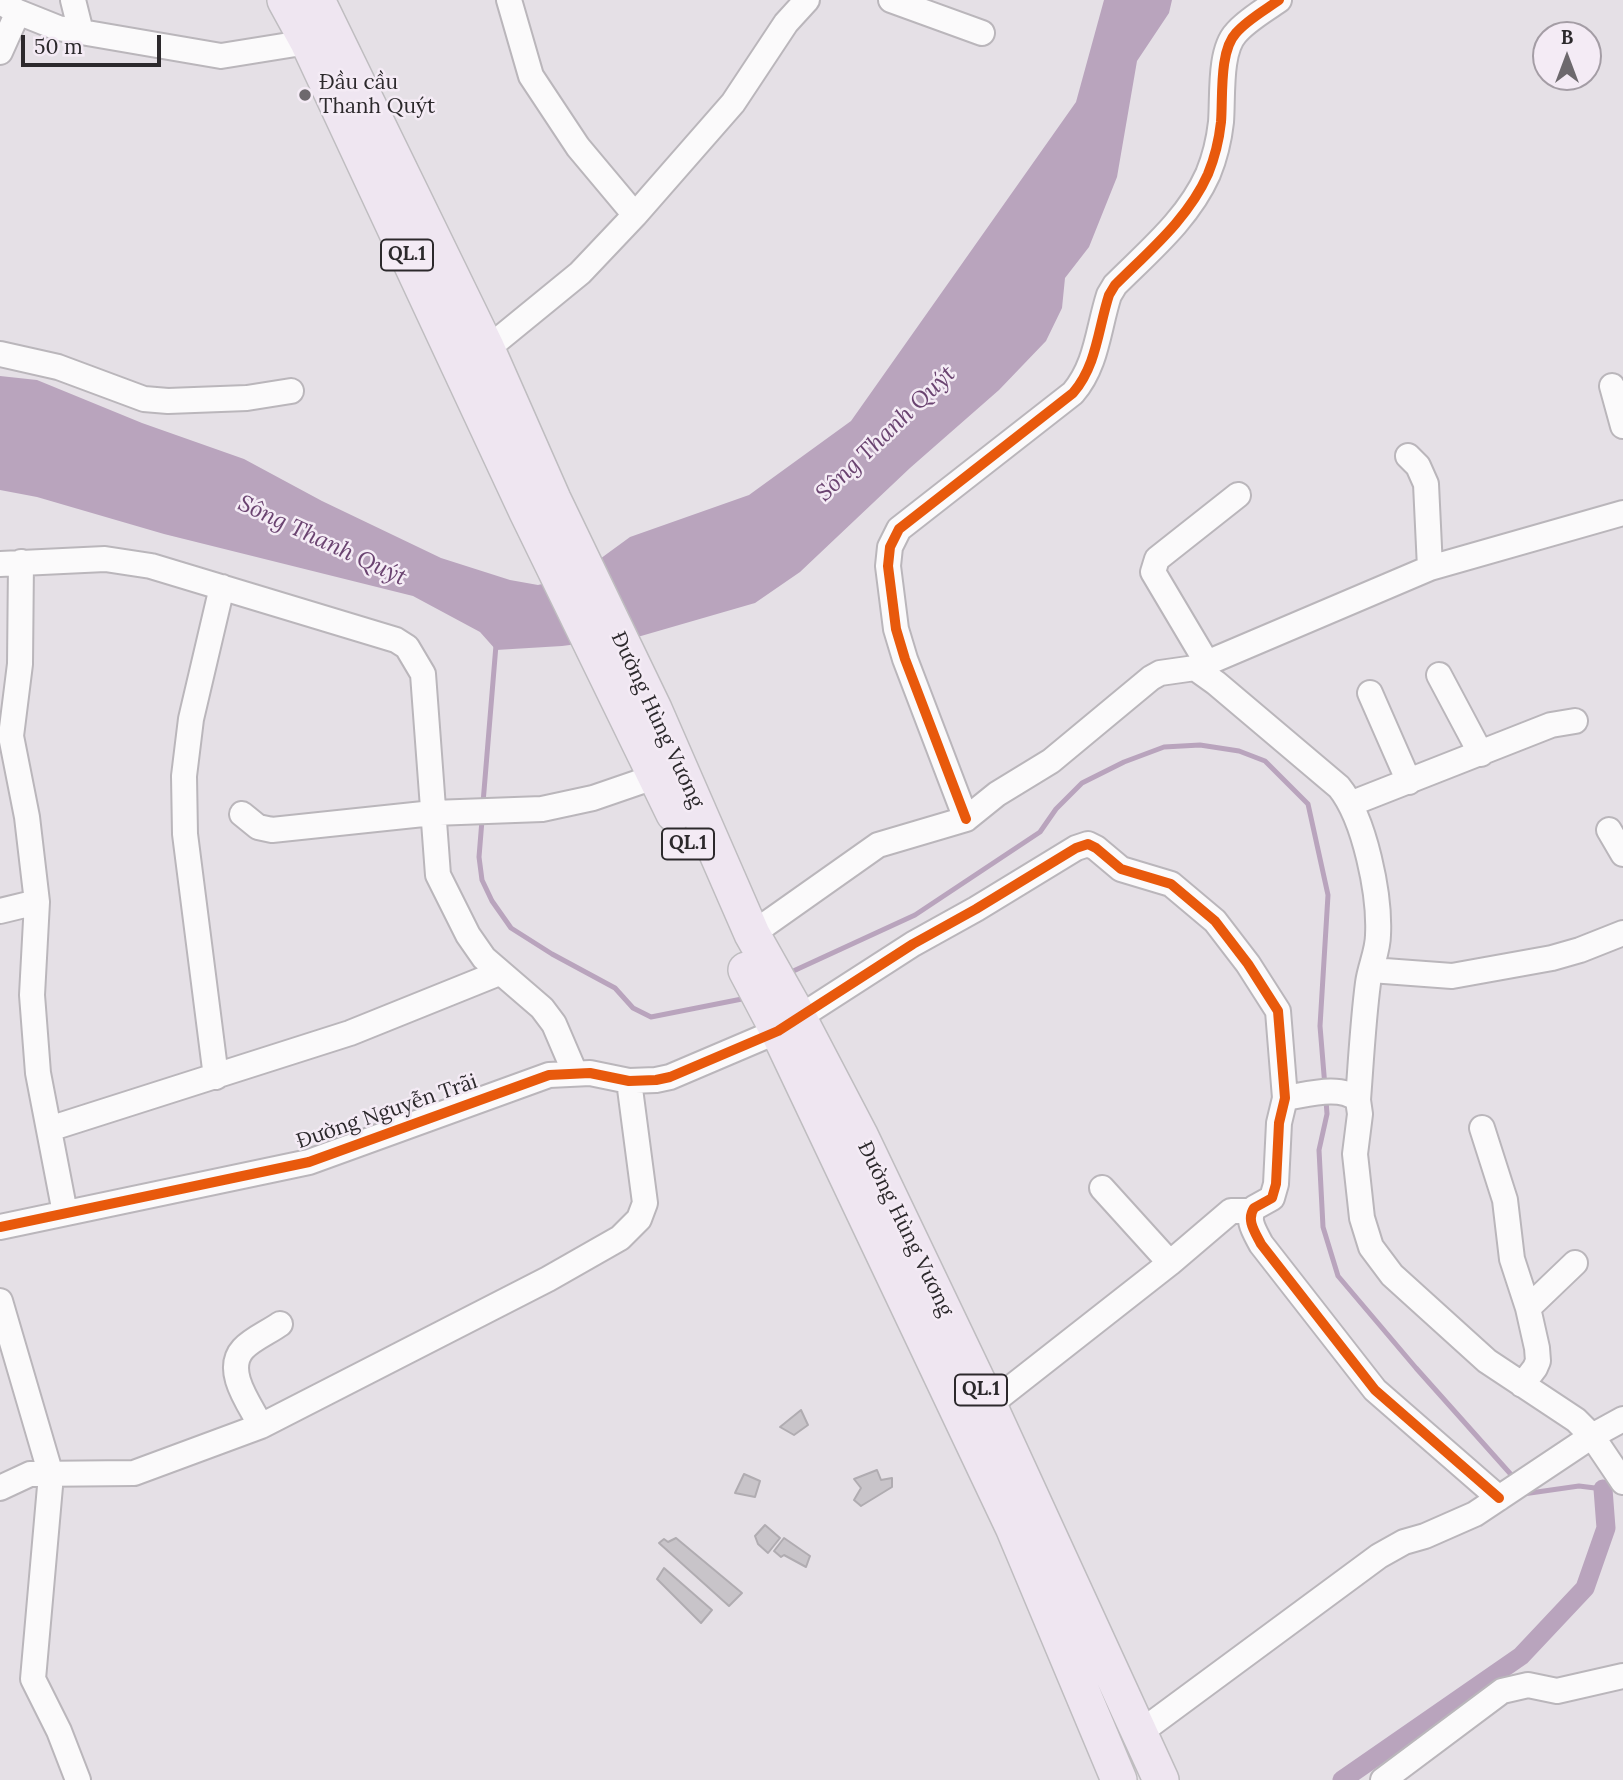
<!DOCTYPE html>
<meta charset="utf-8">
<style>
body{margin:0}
#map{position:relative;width:1623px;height:1780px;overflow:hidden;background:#e5e0e6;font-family:Lora,serif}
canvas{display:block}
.north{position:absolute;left:1532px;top:21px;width:70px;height:70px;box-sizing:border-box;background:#f4ebf5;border:2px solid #a49da5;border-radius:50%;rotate:0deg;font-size:19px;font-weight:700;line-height:28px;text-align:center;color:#2c292c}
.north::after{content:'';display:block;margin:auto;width:24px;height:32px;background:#6d696d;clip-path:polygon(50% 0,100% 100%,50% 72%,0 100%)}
.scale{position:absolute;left:21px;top:35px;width:140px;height:32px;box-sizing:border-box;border:4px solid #2c292c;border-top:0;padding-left:9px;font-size:21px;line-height:24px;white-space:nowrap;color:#2c292c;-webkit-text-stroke:5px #f4ebf5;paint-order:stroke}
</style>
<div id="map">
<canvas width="1623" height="1780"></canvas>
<div class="north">B</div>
<div class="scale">50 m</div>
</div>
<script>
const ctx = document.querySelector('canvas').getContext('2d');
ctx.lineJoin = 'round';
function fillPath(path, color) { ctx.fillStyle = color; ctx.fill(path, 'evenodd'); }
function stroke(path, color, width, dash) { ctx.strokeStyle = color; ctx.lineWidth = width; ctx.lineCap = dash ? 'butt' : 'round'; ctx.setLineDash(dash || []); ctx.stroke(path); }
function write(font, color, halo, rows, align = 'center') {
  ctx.font = font + ' Lora,serif'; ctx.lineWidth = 5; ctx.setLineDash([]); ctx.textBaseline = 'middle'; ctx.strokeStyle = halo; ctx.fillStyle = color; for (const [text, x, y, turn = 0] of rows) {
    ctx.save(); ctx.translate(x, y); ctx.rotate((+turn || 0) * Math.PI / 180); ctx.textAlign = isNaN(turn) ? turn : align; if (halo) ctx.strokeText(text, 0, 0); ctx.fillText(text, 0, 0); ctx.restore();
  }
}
fillPath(new Path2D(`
 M1104,0H1172L1169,13L1137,61L1117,177L1089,247L1065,278L1062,308L1046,341L999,390L910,468L800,572L755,603L641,636L562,646L496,650L480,632L413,596L164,534L37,497L0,490V376L37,380L142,423L244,459L322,501L441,558L510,580L538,585L578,575L630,537L749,495L851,421L1076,102Z`), '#b9a4bd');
stroke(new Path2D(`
 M483,803L496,645
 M482,820L479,857L482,880L492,901L511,928L552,954L615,988L633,1008L651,1017L747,998
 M789,973L915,915L1040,832L1056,809L1082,783L1124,762L1164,747L1200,745L1239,751L1265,761L1308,804L1328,895L1320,1026L1325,1087
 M1326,1100L1327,1114L1319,1150L1323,1227L1338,1276L1416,1368L1515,1479
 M1523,1494L1579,1486L1603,1489L1616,1487`), '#b9a4bd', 5);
stroke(new Path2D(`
 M1342,1780L1521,1656L1585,1588L1606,1528L1603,1489`), '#b9a4bd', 19);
const building = new Path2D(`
 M801,1410L808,1425L794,1435L780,1427Z
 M877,1470L881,1480L892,1478V1487L861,1506L854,1500L861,1488L854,1479Z
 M744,1474L760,1481L755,1497L735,1493Z
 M765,1525L780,1538L768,1553L758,1544L755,1536Z
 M676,1538L742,1593L729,1606L659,1543L664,1539L668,1542Z
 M784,1538L810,1556L806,1567L784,1555L781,1557L774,1551Z
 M664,1568L712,1610L701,1623L657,1579Z`);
fillPath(building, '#c8c4c9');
stroke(building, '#b0acb1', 2);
const minor = new Path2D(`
 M73,0L81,32
 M509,0L531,76L578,147L635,215
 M891,0L982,33
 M0,2L18,12L58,28L221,56L308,42L321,36
 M0,52L18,12
 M487,349L580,273L635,215L733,103L786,23L807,0
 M0,354L58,367L144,399L168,401L247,398L291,391
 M1612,386L1623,426
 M1408,456L1418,466L1426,484L1430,568
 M21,562L20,664L11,736L27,817L37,902L32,995L38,1073L65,1213
 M0,564L105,559L151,566L396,640L407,647L423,674L438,875L468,935L484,958L542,1008L554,1024L575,1073
 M1207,663L1153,572L1157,559L1238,495
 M1195,668L1430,568L1623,513
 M1439,675L1481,754
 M1370,693L1409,782
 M1350,804L1551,725L1575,721
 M242,814L258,827L272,830L433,813L542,809L593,798L657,776
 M966,819L905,659L896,629L888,566L890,547L899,529L1073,393C1097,365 1098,329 1109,295L1115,285C1149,251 1188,219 1208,174C1215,157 1219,140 1221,122C1223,97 1219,51 1236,33C1247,20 1265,10 1279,0
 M1609,830L1623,854
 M0,911L37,902
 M752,934L878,845L966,819L997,794L1051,761L1151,678L1160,673L1195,668L1216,683L1339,787C1365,819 1380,895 1378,935C1378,951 1370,967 1368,983C1363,1021 1361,1061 1358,1100
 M1371,970L1452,976L1552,958L1580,950L1623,933
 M216,1077L185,834L184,776L191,719L222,587
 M1285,1098C1306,1095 1341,1084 1358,1100L1360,1114L1355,1154L1362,1218L1371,1247L1392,1275L1487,1361L1576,1420L1592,1436L1623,1482
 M1482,1128L1505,1200L1512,1259L1528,1308L1537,1348L1538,1361L1535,1368L1522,1385
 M49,1129L350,1033L499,973
 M1102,1188L1170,1263
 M0,1227L309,1162L549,1075L590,1073L629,1081L656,1080L670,1077L778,1031L913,944L976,909L1076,848L1088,844L1096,848L1121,869L1171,884L1215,921L1248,964L1278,1011L1285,1098L1279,1123L1276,1184L1272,1198L1254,1208C1246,1220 1255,1232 1261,1244L1375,1390L1499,1498
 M0,1301L51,1475L33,1679L59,1731L78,1780
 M1528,1308L1575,1263
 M989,1405L1170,1263L1231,1211H1251
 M261,1426C251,1406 223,1371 243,1349C252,1339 269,1332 280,1324
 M0,1488L30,1474L134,1473L261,1426L548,1279L620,1238L639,1219L645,1203L629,1081
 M1138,1734L1379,1556L1404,1542L1425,1536L1475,1514L1592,1436L1623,1419
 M1383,1780L1502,1691L1528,1685L1557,1691L1623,1676`);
const highway = new Path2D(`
 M285,0L308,42L527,512L674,814
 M317,0L487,349L553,499L654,709L752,934L792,1005L860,1135L989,1405L1161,1780
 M746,970L778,1031L1013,1527L1119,1780`);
stroke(minor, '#bab6bb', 28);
stroke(highway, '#bfbdc0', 38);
stroke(minor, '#fbfafb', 24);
stroke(highway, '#efe6f1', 35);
stroke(new Path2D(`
 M966,819L905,659L896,629L888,566L890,547L899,529L1073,393C1097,365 1098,329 1109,295L1115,285C1149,251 1188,219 1208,174C1215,157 1219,140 1221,122C1223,97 1219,51 1236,33C1247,20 1265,10 1279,0
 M0,1227L309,1162L549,1075L590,1073L629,1081L656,1080L670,1077L778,1031L913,944L976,909L1076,848L1088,844L1096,848L1121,869L1171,884L1215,921L1248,964L1278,1011L1285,1098L1279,1123L1276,1184L1272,1198L1254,1208C1246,1220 1255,1232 1261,1244L1375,1390L1499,1498`), '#e8590c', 10);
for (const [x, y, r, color] of [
 [305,95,7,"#6d696d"]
]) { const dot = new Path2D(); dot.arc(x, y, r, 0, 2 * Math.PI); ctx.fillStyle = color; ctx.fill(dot); stroke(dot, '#f4ebf5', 2.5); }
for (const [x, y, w] of [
 [407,255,52],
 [688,844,52],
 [981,1390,52]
]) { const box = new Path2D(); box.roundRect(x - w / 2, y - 15.5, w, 31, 5); ctx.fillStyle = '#f4ebf5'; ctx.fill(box); stroke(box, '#2c292c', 2); }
write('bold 19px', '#2c292c', null, [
 ["QL.1",407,255],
 ["QL.1",688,844],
 ["QL.1",981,1390]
]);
write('21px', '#2c292c', '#f4ebf5', [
 ["Đầu cầu",319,83],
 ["Thanh Quýt",319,107]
], 'left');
write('21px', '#2c292c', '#f4ebf5', [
 ["Đường Hùng Vương",657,720,65],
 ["Đường Nguyễn Trãi",387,1112,-19],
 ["Đường Hùng Vương",905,1229,64]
]);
write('italic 23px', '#6a4370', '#f4ebf5', [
 ["Sông Thanh Quýt",886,434,-44],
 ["Sông Thanh Quýt",322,541,25]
]);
</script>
